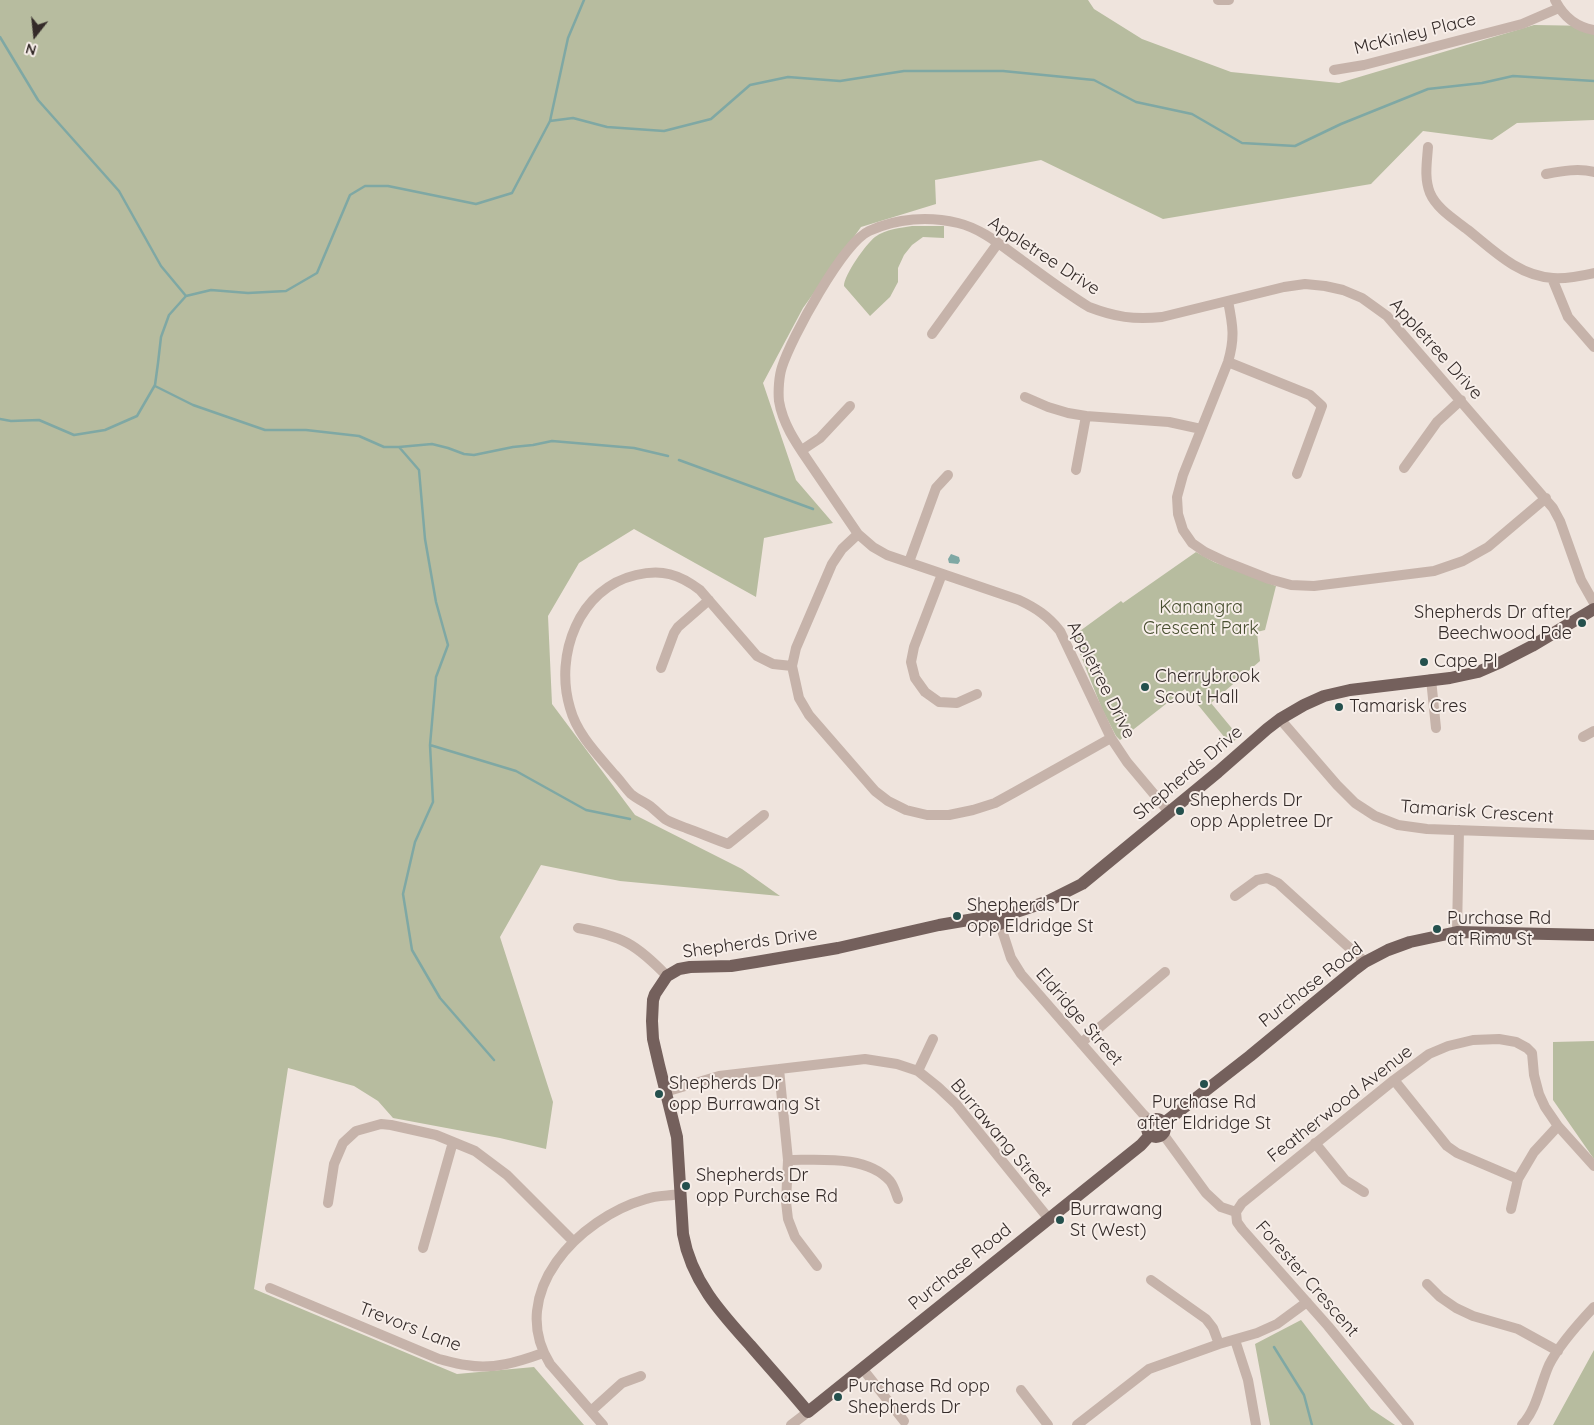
<!DOCTYPE html>
<style>
body{margin:0}
#map{position:relative;width:1594px;height:1425px;overflow:hidden;background:#efe4dd;font-family:Quicksand,sans-serif}
canvas{display:block}
.north{position:absolute;left:10px;top:10px;width:50px;height:50px;-webkit-text-stroke:4px #f7eee9;paint-order:stroke;rotate:196deg;font-size:14px;font-weight:700;line-height:20px;text-align:center;color:#342b29}
.north::after{content:'';display:block;margin:auto;width:18px;height:22px;background:#342b29;clip-path:polygon(50% 0,100% 100%,50% 72%,0 100%)}
</style>
<div id="map">
<canvas width="1594" height="1425"></canvas>
<div class="north">N</div>
</div>
<script>
const ctx = document.querySelector('canvas').getContext('2d');
ctx.lineJoin = 'round';
function fillPath(path, color) { ctx.fillStyle = color; ctx.fill(path, 'evenodd'); }
function stroke(path, color, width, dash) { ctx.strokeStyle = color; ctx.lineWidth = width; ctx.lineCap = dash ? 'butt' : 'round'; ctx.setLineDash(dash || []); ctx.stroke(path); }
function write(font, color, halo, rows, align = 'center') {
  ctx.font = font + ' Quicksand,sans-serif'; ctx.lineWidth = 4; ctx.setLineDash([]); ctx.textBaseline = 'middle'; ctx.strokeStyle = halo; ctx.fillStyle = color; for (const [text, x, y, turn = 0] of rows) {
    ctx.save(); ctx.translate(x, y); ctx.rotate((+turn || 0) * Math.PI / 180); ctx.textAlign = isNaN(turn) ? turn : align; if (halo) ctx.strokeText(text, 0, 0); ctx.fillText(text, 0, 0); ctx.restore();
  }
}
fillPath(new Path2D(`
 M0,0H1088L1094,9L1142,39L1231,72L1339,83L1534,25L1594,26V120L1517,123L1492,140L1423,131L1371,184L1163,219L1041,160L935,180L936,204L861,227L803,308L763,383L796,480L833,523L764,538L756,597L634,529L579,563L548,616L552,704L635,815L742,869L780,896L620,881L541,865L500,937L553,1102L546,1149L500,1138L393,1118L378,1101L354,1086L288,1068L254,1289L457,1374L534,1367L584,1425H0Z
 M912,226H944V238L923,237L912,245L904,255L898,268V282L890,297L870,316L844,286C844,275 866,244 875,237C886,229 900,228 912,226Z
 M1196,552L1214,562L1276,586L1265,630L1257,632L1260,661L1211,703L1239,737L1230,744L1185,689L1120,740L1116,736L1102,709L1073,636L1121,601L1123,603Z
 M1594,1041V1159L1553,1100V1042Z
 M1301,1320L1371,1409L1395,1425H1270L1255,1344Z
 M1594,1350V1425H1553Z`), '#b7bc9f');
fillPath(new Path2D(`
 M951,554L959,557L960,561L958,564L949,563L948,559Z`), '#7fa8a4');
stroke(new Path2D(`
 M0,37L38,100L119,191L161,266L186,296
 M550,121L573,118L607,127L664,131L711,119L750,85L788,77L840,81L904,71H1003L1094,80L1136,102L1192,114L1242,143L1295,146L1341,124L1428,89L1482,83L1513,76L1594,81
 M155,386L193,405L265,430H306L359,436L384,447H399L432,444L448,448L464,454L474,455L513,447L533,445L552,441L634,448L668,456
 M0,419L11,421L39,420L74,435L105,430L137,416L155,385L158,363L161,337L169,315L186,296L211,290L248,293L286,291L317,273L350,195L365,186H388L476,204L512,193L550,121L568,38L584,0
 M399,447L419,470L425,539L436,602L448,645L436,677L430,745L433,802L415,842L403,894L412,950L440,998L494,1060
 M679,460L813,509
 M430,745L516,771L586,810L630,819
 M1274,1347L1304,1395L1312,1425`), '#7fa8a4', 2.5);
stroke(new Path2D(`
 M1218,0H1229
 M1555,0C1563,16 1576,27 1594,30
 M1334,70L1364,65L1522,24L1559,8
 M1428,147C1427,162 1424,178 1430,193C1437,209 1454,219 1468,230C1493,250 1518,276 1553,278C1566,279 1581,276 1594,273
 M1546,174C1562,171 1579,168 1594,172
 M1552,278L1568,317L1594,347
 M1228,301C1233,326 1235,338 1228,362L1183,475L1177,497L1178,514L1183,530L1192,543L1205,552L1226,562L1269,579L1291,585L1314,586L1434,571L1463,561L1488,547L1546,498
 M932,334L998,243
 M1228,362L1310,395L1322,406L1297,474
 M1025,397L1048,407L1068,413L1086,416L1169,422L1201,429
 M802,450L820,438L850,406
 M1404,468L1437,422L1461,400
 M1076,470L1086,416
 M858,534L842,549L832,564L796,648L792,666L799,698L809,715L875,791L888,801L906,810L927,815H949L973,810L995,803L1015,792L1111,738
 M909,562L936,488L948,475
 M942,574L914,647L911,662L915,678L925,692L939,702L957,703L977,694
 M661,668L674,633L678,627L709,600
 M1431,679L1436,728
 M1280,719L1337,785L1355,803L1375,816L1398,825L1427,829L1594,835
 M1583,737L1594,731
 M1169,812L1127,762L1111,738L1060,631C1048,616 1036,608 1019,600L887,555L873,547L858,534C843,512 828,490 813,468C799,447 783,426 779,401C778,391 779,376 782,367C791,338 843,243 869,231C897,218 929,216 958,223C983,229 1003,247 1023,261C1045,277 1066,293 1089,307C1115,317 1134,320 1162,317L1284,287L1305,284L1325,286L1343,290L1362,298L1387,316L1553,508L1560,521L1581,580L1594,603
 M764,815L728,844C714,839 700,833 686,828C679,825 671,823 665,819C660,815 655,810 650,806C644,802 637,799 631,794C625,788 620,780 614,774C597,754 577,734 570,708C554,655 579,588 636,575C662,569 679,574 700,590L757,656L773,664L792,666
 M1235,896L1257,880L1267,878L1278,883L1365,962
 M1000,924L1011,958L1021,974L1143,1114L1150,1121
 M578,928C622,936 636,944 667,976
 M1457,932L1459,830
 M1081,1043L1165,972
 M779,1069L788,1160L786,1202L788,1219L795,1237L817,1266
 M918,1071L933,1039
 M1394,1080L1447,1146L1457,1153L1518,1179
 M665,1092L719,1076L865,1059L897,1064L918,1071L938,1087L956,1104L1049,1219
 M1163,1134L1206,1193L1221,1207L1236,1212
 M1315,1143L1345,1180L1364,1192
 M788,1160C820,1160 867,1155 890,1181C894,1186 896,1194 898,1199
 M328,1203L334,1164L343,1143L356,1131L381,1124L391,1125L436,1135L475,1151L507,1175L573,1241
 M1511,1209L1518,1179L1534,1152L1558,1126
 M1236,1212L1242,1203L1394,1080L1429,1054L1448,1046L1473,1040L1499,1039L1516,1042L1527,1048L1532,1053L1534,1075L1539,1094L1545,1107L1558,1126L1594,1166
 M1236,1212L1237,1222L1242,1229L1328,1326L1409,1425
 M423,1248L453,1142
 M1151,1280L1206,1319L1213,1328L1219,1344
 M1427,1284L1440,1297L1456,1308L1473,1316L1518,1329L1558,1351
 M270,1288L439,1359C447,1361 457,1364 466,1365C493,1370 518,1362 543,1353
 M1235,1340L1248,1380L1256,1425
 M862,1368L904,1421
 M1021,1390L1048,1425
 M591,1411L622,1383L641,1376
 M603,1425L550,1364C506,1293 579,1218 646,1199C656,1195 669,1196 680,1194
 M791,1425L808,1412
 M1077,1425L1149,1369L1219,1344L1257,1333L1277,1324L1307,1302
 M1522,1425C1537,1409 1540,1385 1549,1365C1559,1345 1579,1323 1594,1307`), '#c6b3aa', 10);
stroke(new Path2D(`
 M1007,915L1046,902L1082,884L1218,772L1267,729L1280,719L1304,705L1324,696L1350,690L1450,678L1478,672L1501,662L1532,646L1594,609
 M992,916L939,925L838,948L756,962L731,966L690,967L679,969L667,976L655,994L653,1000L652,1021L653,1039L659,1065L677,1137L683,1234C691,1280 720,1312 750,1345C769,1367 789,1389 808,1412L1141,1145L1150,1135
 M992,916L995,923L1000,924L1004,922L1007,915
 M1147 1128a9 9 0 1 1 18 0a9 9 0 1 1-18 0Z
 M1164,1123L1250,1056L1353,971L1365,962L1388,950L1410,942L1457,932L1594,935`), '#74605c', 12);
for (const [x, y, r, color] of [
 [1582,623,5,"#24504d"],
 [1424,662,5,"#24504d"],
 [1145,687,5,"#24504d"],
 [1339,707,5,"#24504d"],
 [1180,811,5,"#24504d"],
 [957,916,5,"#24504d"],
 [1437,929,5,"#24504d"],
 [1204,1084,5,"#24504d"],
 [659,1094,5,"#24504d"],
 [686,1186,5,"#24504d"],
 [1060,1220,5,"#24504d"],
 [838,1397,5,"#24504d"]
]) { const dot = new Path2D(); dot.arc(x, y, r, 0, 2 * Math.PI); ctx.fillStyle = color; ctx.fill(dot); stroke(dot, '#f7eee9', 2); }
write('18px', '#342b29', '#f7eee9', [
 ["McKinley Place",1415,34,-14],
 ["Appletree Drive",1044,256,33],
 ["Appletree Drive",1436,349,48],
 ["Appletree Drive",1101,680,63],
 ["Shepherds Drive",1188,773,-40],
 ["Tamarisk Crescent",1477,812,4],
 ["Shepherds Drive",750,943,-8],
 ["Purchase Road",1311,985,-38],
 ["Eldridge Street",1079,1017,49],
 ["Featherwood Avenue",1340,1104,-38],
 ["Burrawang Street",1001,1138,50],
 ["Purchase Road",960,1267,-39],
 ["Forester Crescent",1307,1279,49],
 ["Trevors Lane",410,1327,21]
]);
write('18px', '#484f30', '#f7eee9', [
 ["Kanangra",1201,608],
 ["Crescent Park",1201,629]
]);
write('18px', '#342b29', '#f7eee9', [
 ["Shepherds Dr after",1572,613,"right"],
 ["Beechwood Pde",1572,634,"right"],
 ["Cape Pl",1434,662],
 ["Cherrybrook",1155,677],
 ["Scout Hall",1155,698],
 ["Tamarisk Cres",1349,707],
 ["Shepherds Dr",1190,801],
 ["opp Appletree Dr",1190,822],
 ["Shepherds Dr",967,906],
 ["opp Eldridge St",967,927],
 ["Purchase Rd",1447,919],
 ["at Rimu St",1447,940],
 ["Shepherds Dr",669,1084],
 ["opp Burrawang St",669,1105],
 ["Purchase Rd",1204,1103,"center"],
 ["after Eldridge St",1204,1124,"center"],
 ["Shepherds Dr",696,1176],
 ["opp Purchase Rd",696,1197],
 ["Burrawang",1070,1210],
 ["St (West)",1070,1231],
 ["Purchase Rd opp",848,1387],
 ["Shepherds Dr",848,1408]
], 'left');
</script>
